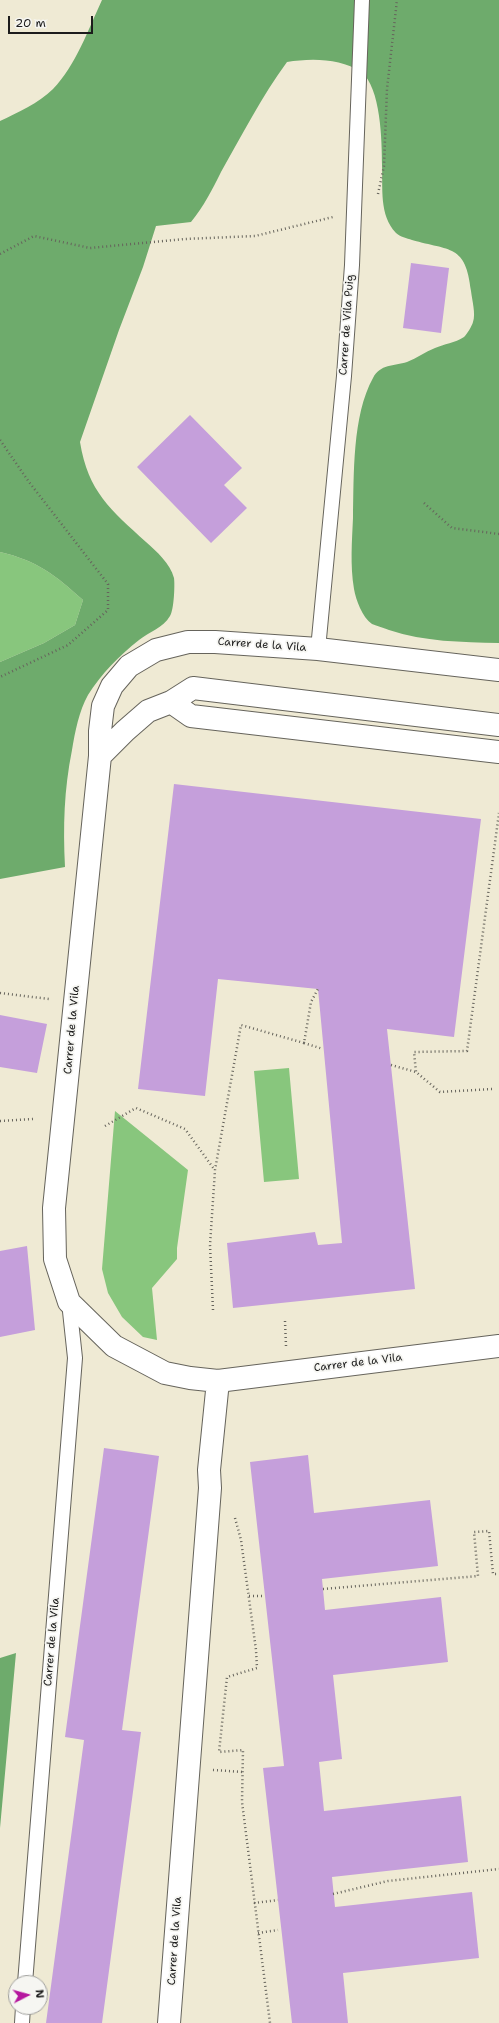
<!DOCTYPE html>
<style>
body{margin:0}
#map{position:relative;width:499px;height:2023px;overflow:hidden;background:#efead4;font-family:"Shantell Sans",sans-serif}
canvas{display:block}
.north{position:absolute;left:8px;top:1975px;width:40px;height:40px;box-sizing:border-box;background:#f6f6f2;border:1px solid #9f9f9c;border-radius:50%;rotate:84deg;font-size:11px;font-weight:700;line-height:16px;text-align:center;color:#1c1c1c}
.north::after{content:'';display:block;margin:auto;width:14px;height:18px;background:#b5179e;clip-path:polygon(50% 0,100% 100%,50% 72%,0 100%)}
.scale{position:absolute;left:8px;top:16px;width:85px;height:18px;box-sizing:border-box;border:2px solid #1c1c1c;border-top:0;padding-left:5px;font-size:12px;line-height:14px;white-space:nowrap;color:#1c1c1c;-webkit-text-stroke:3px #f6f6f2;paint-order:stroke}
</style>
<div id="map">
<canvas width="499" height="2023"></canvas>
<div class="north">N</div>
<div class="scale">20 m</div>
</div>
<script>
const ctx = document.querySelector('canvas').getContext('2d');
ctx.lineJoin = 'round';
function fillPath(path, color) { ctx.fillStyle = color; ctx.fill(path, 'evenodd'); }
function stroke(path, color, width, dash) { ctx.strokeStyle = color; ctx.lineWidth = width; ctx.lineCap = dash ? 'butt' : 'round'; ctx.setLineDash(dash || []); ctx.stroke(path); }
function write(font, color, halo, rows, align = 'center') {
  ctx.font = font + ' "Shantell Sans",sans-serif'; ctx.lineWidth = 3.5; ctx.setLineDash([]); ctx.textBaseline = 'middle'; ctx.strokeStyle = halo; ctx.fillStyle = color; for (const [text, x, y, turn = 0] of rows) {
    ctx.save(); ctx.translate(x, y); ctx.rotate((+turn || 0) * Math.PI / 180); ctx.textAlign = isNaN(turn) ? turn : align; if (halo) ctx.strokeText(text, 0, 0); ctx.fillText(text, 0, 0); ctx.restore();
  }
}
fillPath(new Path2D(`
 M0,552C38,561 55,575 83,600L75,625L44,643L0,662Z
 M289,1068L299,1179L264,1182L254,1071Z
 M115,1111L188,1170L177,1248V1259L152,1288L157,1340L143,1337L122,1317L108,1293L102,1269Z`), '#88c67d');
fillPath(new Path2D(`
 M102,0H499V643C461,642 425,642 389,630C384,628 377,626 372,624C362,617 356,600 354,589C350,565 352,541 353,518C354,475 352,416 373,378C380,364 394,366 407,362C417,358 425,352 435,348C444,344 455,343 464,337C467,334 472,326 473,322C476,314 472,300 471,291C466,244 450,251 412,240C407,238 400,237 396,233C379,215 383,188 382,165C382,142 381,87 361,72C341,58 310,58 287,62C262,96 242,135 221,172C212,190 204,206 191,222L156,226L143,267L119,330L80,442C88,492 111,510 146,542C157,552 170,563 174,578C175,585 174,610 170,616C163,628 149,632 139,640C120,655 101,674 88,695C79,711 75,732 72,750C64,790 63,826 65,867L0,879V662L44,643L75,625L83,600C55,575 38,561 0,552V121C17,113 39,103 53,89C76,65 88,30 102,0Z
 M16,1653L0,1828V1658Z`), '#6eab6c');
fillPath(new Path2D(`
 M411,263L449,268L441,333L403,328Z
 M190,415L242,468L224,485L247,508L211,543L137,467Z
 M174,784L481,819L454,1037L387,1029L415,1289L233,1308L227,1243L315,1232L318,1245L342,1243L318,989L218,979L205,1096L138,1089Z
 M0,1015L47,1024L37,1073L0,1067Z
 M27,1246L35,1330L0,1337V1251Z
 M104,1448L159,1456L122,1730L141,1732L102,2023H46L84,1740L65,1737Z
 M308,1455L314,1513L430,1500L438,1566L322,1579L325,1610L441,1597L448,1662L333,1675L342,1759L319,1762L324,1811L461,1796L468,1862L332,1877L335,1907L472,1892L479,1958L343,1973L348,2023H292L263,1768L284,1766L250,1462Z`), '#c59fdb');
const service = new Path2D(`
 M318,649L344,376L352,265L362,0
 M25,1983L75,1358L69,1302
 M22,2023L23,2007`);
const minor = new Path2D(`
 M499,670L318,649L215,642H188L156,650L129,666L112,686L103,706L100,731V756L54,1208L55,1259L69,1302L114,1346L165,1373L190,1378L218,1381L499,1346
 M171,702L191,716L499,752
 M100,756L125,731L148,711L171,702L193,688L499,725
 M169,2023L210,1488L209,1470L218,1381`);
stroke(service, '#66645c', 16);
stroke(minor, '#66645c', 24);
stroke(new Path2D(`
 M378,194L384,166L387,89L397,0
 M0,254L34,236L90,248L185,239L255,236L333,217
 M0,440L29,482L108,584V610L68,645L0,677
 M424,503L452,528L499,534
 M0,993L49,999
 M304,1043L323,1049
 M391,1065L416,1072
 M492,1089L440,1092L416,1072L414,1052L467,1051L499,813
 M0,1121L34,1119
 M105,1126L136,1108L185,1129L214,1169
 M213,1310L210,1245L215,1170L241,1025L304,1043L311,1002L318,989
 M285,1321L286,1346
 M235,1518L241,1540L256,1650L257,1668L227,1677L219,1752L243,1750L242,1802L270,2023
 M323,1589L478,1576L474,1532L489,1531L493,1574H499
 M249,1596H265
 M213,1770L243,1772
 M333,1894L388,1881L499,1869
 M254,1903L278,1900
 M258,1933L278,1930`), '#66645c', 2.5, [1, 3]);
stroke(service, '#fff', 14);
stroke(minor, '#fff', 22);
write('11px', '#1c1c1c', '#f6f6f2', [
 ["Carrer de Vila Puig",347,325,-86],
 ["Carrer de la Vila",262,645,4],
 ["Carrer de la Vila",72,1030,-85],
 ["Carrer de la Vila",358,1363,-7],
 ["Carrer de la Vila",52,1642,-85],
 ["Carrer de la Vila",175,1941,-86]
]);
</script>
